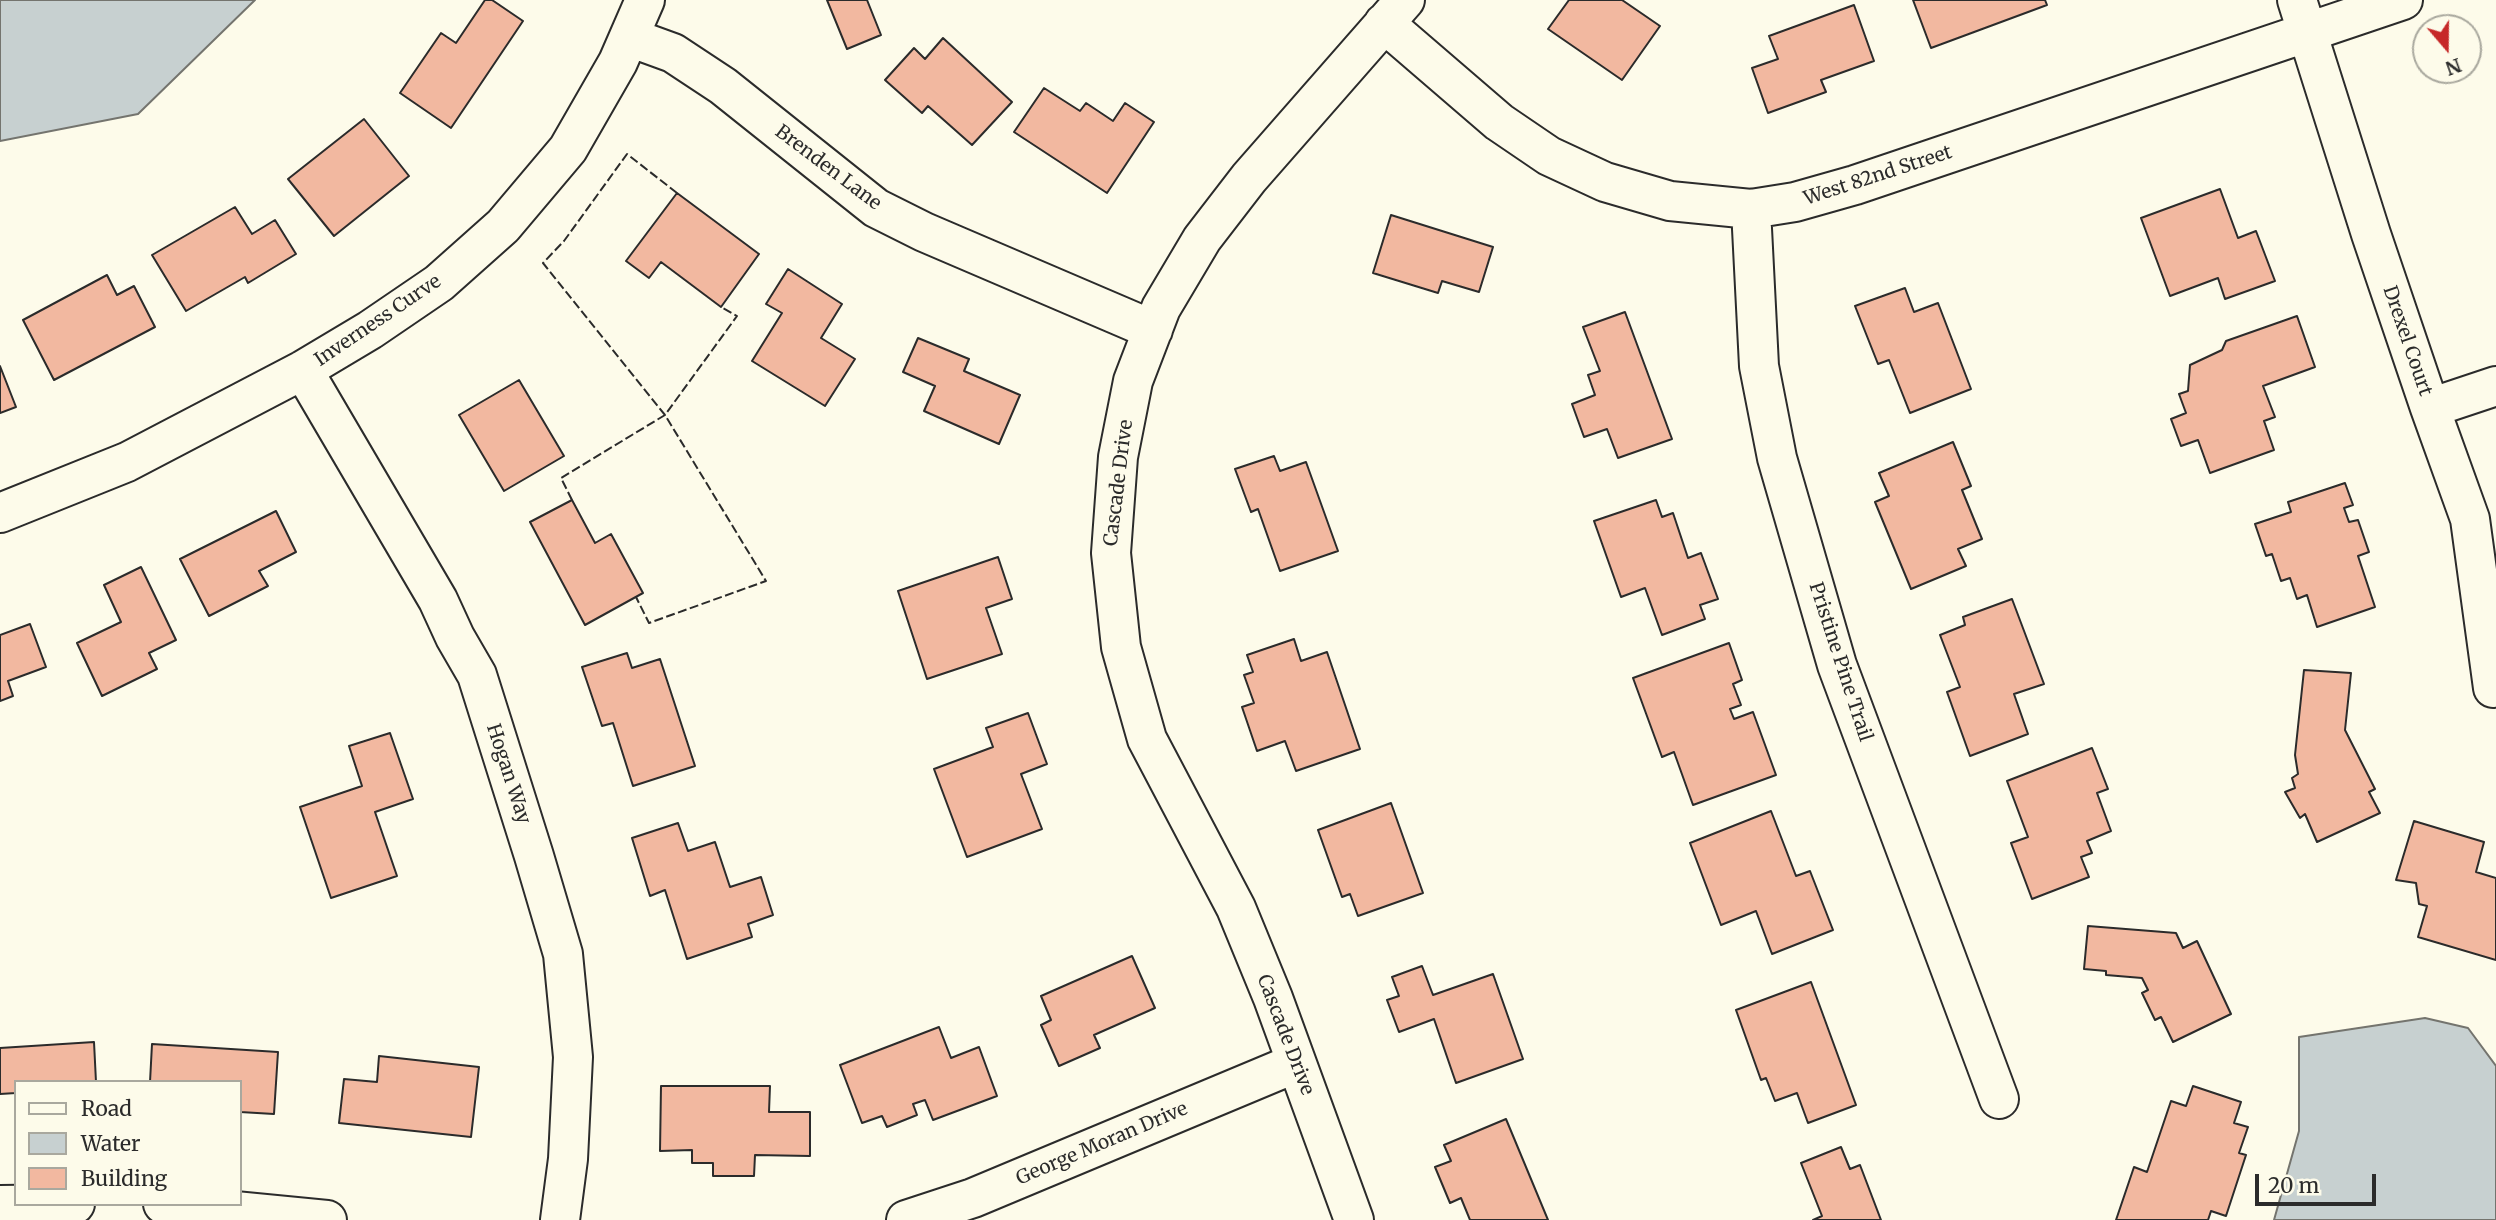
<!DOCTYPE html>
<style>
body{margin:0}
#map{position:relative;width:2496px;height:1220px;overflow:hidden;background:#fdfbea;font-family:Merriweather,serif}
canvas{display:block}
.legend{position:absolute;left:14px;top:1080px;width:228px;height:126px;box-sizing:border-box;background:#fdfbea;border:2px solid #a9a89e;margin:0;padding:9px 12px;list-style:none;font-size:21px;color:#2b2b2b}
.legend li{display:flex;align-items:center;gap:14px;height:35px}
.legend b{width:35px;border:2px solid #a9a89e}
.north{position:absolute;left:2412px;top:14px;width:70px;height:70px;box-sizing:border-box;background:#fdfbea;border:2px solid #a9a89e;border-radius:50%;rotate:160deg;font-size:19px;font-weight:700;line-height:28px;text-align:center;color:#2b2b2b}
.north::after{content:'';display:block;margin:auto;width:24px;height:32px;background:#c62828;clip-path:polygon(50% 0,100% 100%,50% 72%,0 100%)}
.scale{position:absolute;left:2255px;top:1174px;width:121px;height:32px;box-sizing:border-box;border:4px solid #2b2b2b;border-top:0;padding-left:9px;font-size:21px;line-height:24px;white-space:nowrap;color:#2b2b2b;-webkit-text-stroke:5px #fdfbea;paint-order:stroke}
</style>
<div id="map">
<canvas width="2496" height="1220"></canvas>
<ul class="legend">
<li><b style="height:9px;background:#fdfbea"></b>Road</li>
<li><b style="height:19px;background:#c7d0d0"></b>Water</li>
<li><b style="height:19px;background:#f2b8a0"></b>Building</li>
</ul>
<div class="north">N</div>
<div class="scale">20 m</div>
</div>
<script>
const ctx = document.querySelector('canvas').getContext('2d');
ctx.lineJoin = 'round';
function fillPath(path, color) { ctx.fillStyle = color; ctx.fill(path, 'evenodd'); }
function stroke(path, color, width, dash) { ctx.strokeStyle = color; ctx.lineWidth = width; ctx.lineCap = dash ? 'butt' : 'round'; ctx.setLineDash(dash || []); ctx.stroke(path); }
function write(font, color, halo, rows, align = 'center') {
  ctx.font = font + ' Merriweather,serif'; ctx.lineWidth = 5; ctx.setLineDash([]); ctx.textBaseline = 'middle'; ctx.strokeStyle = halo; ctx.fillStyle = color; for (const [text, x, y, turn = 0] of rows) {
    ctx.save(); ctx.translate(x, y); ctx.rotate((+turn || 0) * Math.PI / 180); ctx.textAlign = isNaN(turn) ? turn : align; if (halo) ctx.strokeText(text, 0, 0); ctx.fillText(text, 0, 0); ctx.restore();
  }
}
const water = new Path2D(`
 M0,0H255L138,114L0,141Z
 M2425,1018L2468,1028L2496,1066V1220H2274L2299,1131V1037Z`);
fillPath(water, '#c7d0d0');
stroke(water, '#74746e', 2);
const building = new Path2D(`
 M485,0H492L523,21L451,128L400,93L441,33L456,43Z
 M827,0H867L881,35L847,49Z
 M1569,0H1622L1660,26L1622,80L1548,29Z
 M1913,0H2045L2047,5L1931,48Z
 M1854,5L1874,61L1821,80L1826,92L1768,113L1752,68L1778,59L1769,36Z
 M943,38L1012,102L972,145L928,106L922,113L885,80L914,48L925,59Z
 M1044,88L1080,111L1086,103L1113,121L1125,103L1154,122L1107,193L1014,132Z
 M364,119L409,176L334,236L288,179Z
 M2220,189L2238,238L2256,231L2275,281L2225,299L2218,278L2170,296L2141,218Z
 M677,193L759,254L721,307L661,262L649,278L626,261Z
 M235,207L252,234L275,220L296,254L248,283L245,277L186,311L152,255Z
 M1391,215L1493,247L1479,292L1442,281L1438,293L1373,273Z
 M788,269L842,304L821,338L855,359L825,406L752,361L782,313L766,304Z
 M107,275L117,295L134,286L155,327L54,380L23,320Z
 M1905,288L1914,312L1938,303L1971,389L1910,413L1889,360L1878,364L1855,306Z
 M1625,312L1672,439L1618,458L1607,429L1584,437L1572,404L1595,395L1588,375L1600,371L1583,327Z
 M2297,316L2315,367L2263,386L2275,417L2264,421L2274,450L2210,473L2198,440L2181,446L2171,419L2186,413L2179,394L2188,391L2190,365L2222,350L2226,341Z
 M918,338L969,359L964,371L1020,395L999,444L924,411L935,386L903,372Z
 M0,366L16,407L0,413Z
 M519,380L564,456L504,491L459,415Z
 M1953,442L1971,486L1962,490L1982,539L1958,549L1966,566L1911,589L1875,502L1889,496L1879,473Z
 M1274,456L1280,471L1306,462L1338,551L1280,571L1258,509L1251,512L1235,469Z
 M2345,483L2353,505L2344,508L2349,522L2358,520L2369,552L2358,556L2375,607L2317,627L2307,595L2297,599L2290,578L2281,581L2272,554L2266,556L2255,524L2291,512L2288,502Z
 M572,500L595,543L611,534L643,593L585,625L530,522Z
 M1656,500L1662,517L1673,513L1688,558L1701,553L1718,599L1700,605L1705,619L1662,635L1645,588L1621,597L1594,521Z
 M276,511L296,552L259,571L268,586L209,616L180,559Z
 M998,557L1012,599L986,608L1002,654L927,679L898,591Z
 M141,567L176,640L149,653L157,669L102,696L77,643L121,622L104,585Z
 M2012,599L2044,684L2014,694L2028,734L1970,756L1947,692L1960,687L1940,635L1965,625L1963,617Z
 M30,624L46,667L8,681L13,696L0,701V635Z
 M1294,639L1301,661L1327,652L1360,749L1296,771L1285,741L1257,751L1242,707L1254,703L1244,675L1253,672L1247,655Z
 M1729,643L1742,680L1733,684L1741,705L1730,709L1734,719L1753,712L1776,775L1693,805L1674,752L1662,757L1633,678Z
 M627,653L632,668L660,659L695,766L633,786L613,723L602,726L582,667Z
 M2304,670L2351,673L2345,730L2375,789L2369,792L2380,813L2317,842L2305,814L2300,818L2285,792L2295,788L2292,778L2298,774L2295,755Z
 M1028,713L1047,764L1021,774L1042,829L967,857L934,769L993,747L986,728Z
 M390,733L413,799L375,812L397,876L331,898L300,807L362,786L349,746Z
 M2092,748L2108,789L2097,793L2111,831L2087,841L2092,853L2081,857L2089,877L2032,899L2011,843L2028,837L2007,781Z
 M1391,803L1423,893L1358,916L1350,894L1342,897L1318,830Z
 M1771,811L1796,876L1810,871L1833,930L1772,954L1756,911L1721,925L1690,843Z
 M2414,821L2484,842L2476,872L2496,878V960L2418,937L2427,906L2419,904L2416,883L2396,880Z
 M678,823L688,851L715,842L730,887L761,877L773,915L748,924L752,937L687,959L665,890L650,896L632,838Z
 M2088,926L2176,933L2183,948L2197,941L2231,1014L2173,1042L2161,1017L2155,1020L2142,993L2148,990L2142,978L2106,975V971L2084,969Z
 M1132,956L1155,1008L1094,1035L1100,1048L1059,1066L1041,1025L1051,1020L1041,996Z
 M1422,966L1433,995L1493,974L1523,1059L1456,1083L1434,1019L1399,1032L1387,1000L1399,996L1392,977Z
 M1811,982L1856,1105L1808,1123L1797,1093L1775,1101L1766,1078L1761,1080L1736,1010Z
 M939,1027L951,1058L979,1047L997,1096L933,1120L925,1100L913,1104L917,1115L887,1127L882,1116L862,1123L840,1065Z
 M94,1042L96,1082H16V1093L0,1094V1048Z
 M152,1044L278,1052L274,1114L240,1112V1082H150Z
 M379,1056L479,1067L471,1137L339,1123L344,1079L377,1082Z
 M661,1086H770L769,1112H810V1156L755,1155L754,1176H713V1163H692V1150L660,1151Z
 M2193,1086L2241,1102L2234,1123L2248,1127L2239,1153L2246,1155L2226,1216L2211,1211L2208,1220H2116L2134,1167L2147,1172L2171,1101L2186,1106Z
 M1506,1119L1548,1220H1470L1461,1198L1450,1203L1435,1167L1451,1161L1444,1145Z
 M1841,1147L1850,1169L1860,1165L1881,1220H1813L1822,1216L1801,1163Z`);
fillPath(building, '#f2b8a0');
stroke(building, '#2b2b2b', 2);
const minor = new Path2D(`
 M2297,0L2371,234L2430,408L2470,519L2493,688
 M1384,23L1499,122L1549,156L1605,182L1670,201L1751,209L1795,202L1855,185L2403,0
 M629,37L673,53L723,86L876,208L924,232L1153,330
 M1751,209L1759,366L1777,458L1837,665L1999,1099
 M303,370L438,600L455,637L477,675L534,856L563,954L573,1057L568,1159L560,1220
 M2430,408L2496,386
 M0,513L127,462L303,370L370,330L439,283L503,226L568,149L618,62L645,0
 M163,1204L327,1220
 M0,1205L75,1204
 M906,1220L973,1198L1296,1063
 M1354,1220L1273,998L1236,908L1147,739L1121,647L1111,553L1118,457L1133,381L1161,308L1202,239L1249,178L1405,0`);
stroke(minor, '#2b2b2b', 42);
stroke(minor, '#fdfbea', 38);
stroke(new Path2D(`
 M677,193L627,154L564,241L543,263L665,415L737,316L721,307
 M572,500L561,478L665,415L766,581L649,623L636,597`), '#2b2b2b', 2, [9, 3.5]);
write('19px', '#2b2b2b', '#fdfbea', [
 ["Brenden Lane",828,168,37],
 ["West 82nd Street",1878,176,-18],
 ["Inverness Curve",378,321,-34],
 ["Drexel Court",2407,341,71],
 ["Cascade Drive",1119,483,-83],
 ["Pristine Pine Trail",1840,662,72],
 ["Hogan Way",508,774,72],
 ["Cascade Drive",1285,1035,69],
 ["George Moran Drive",1102,1144,-23]
]);
</script>
